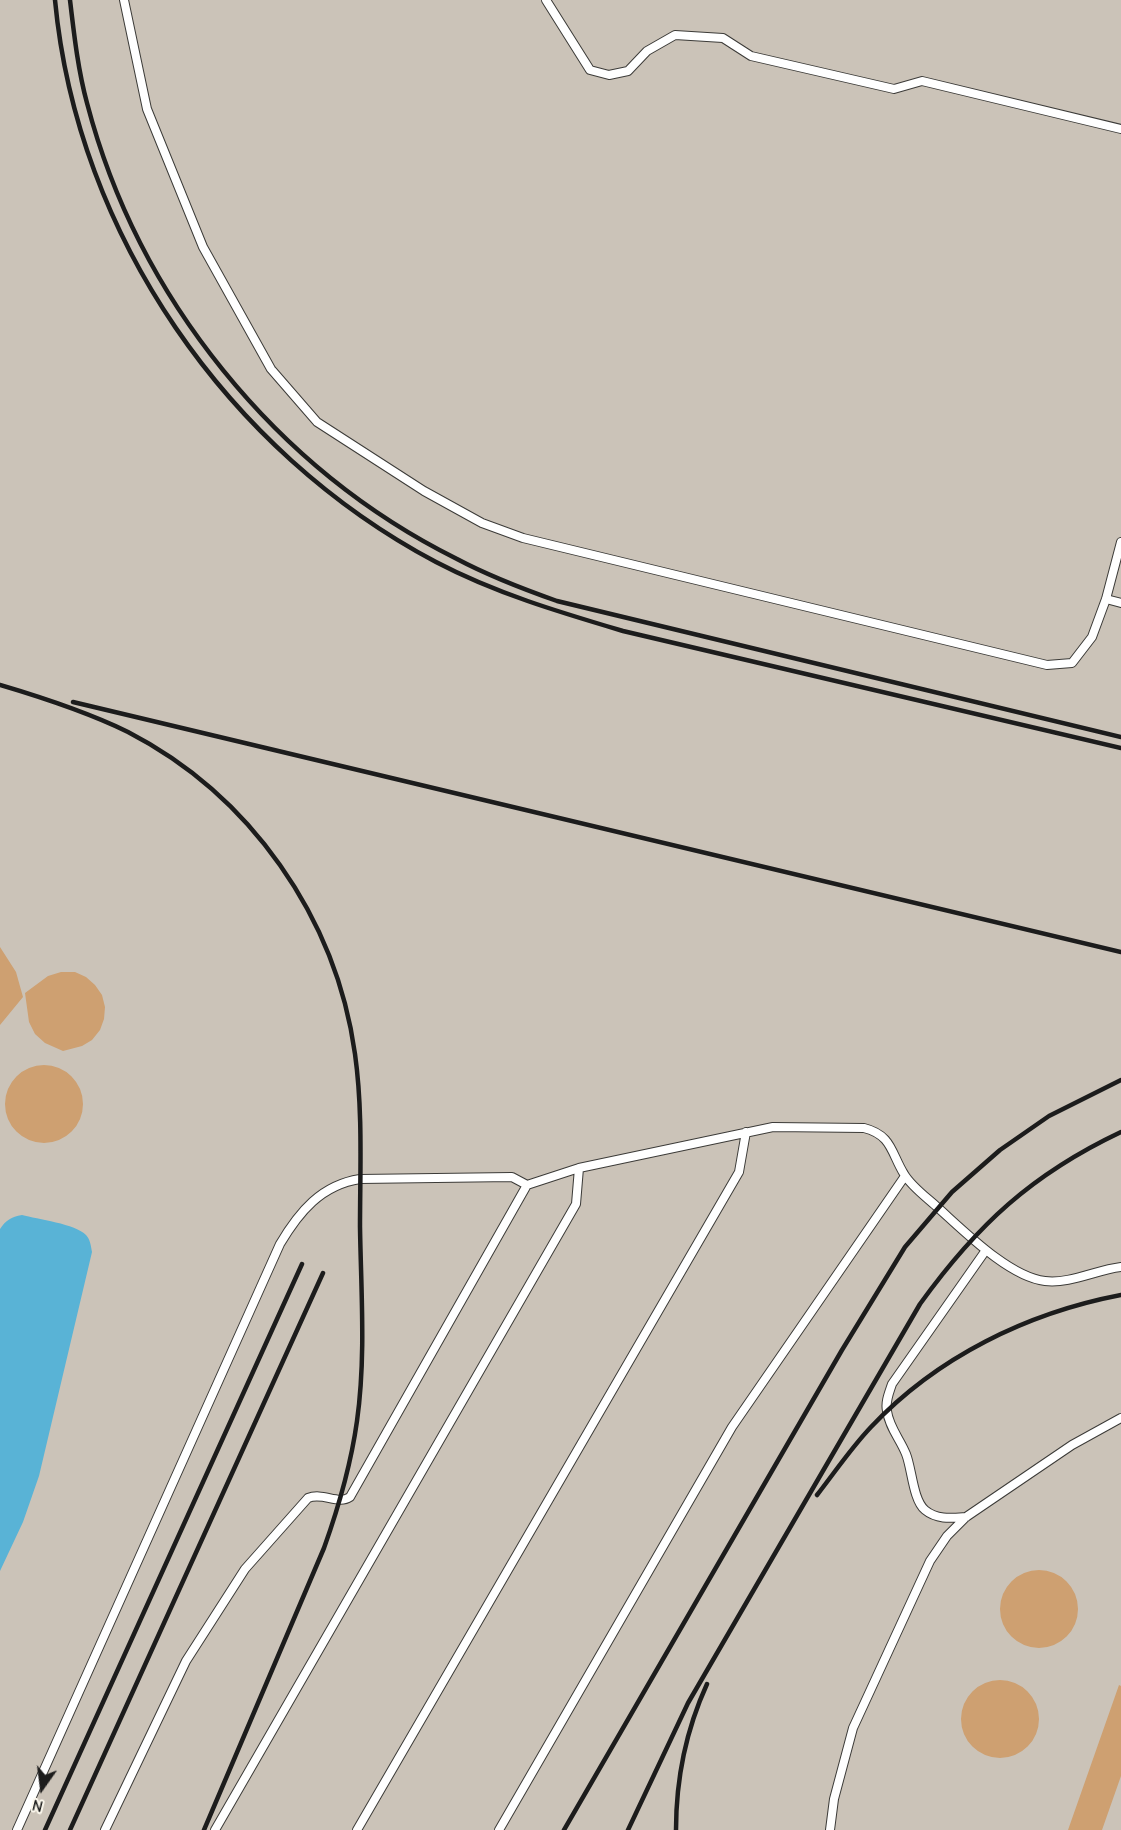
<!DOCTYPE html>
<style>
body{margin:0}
#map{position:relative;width:1121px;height:1830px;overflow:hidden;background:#f3edd7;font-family:"Comic Neue",sans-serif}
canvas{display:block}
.north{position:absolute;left:12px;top:1758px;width:60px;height:60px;-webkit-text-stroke:4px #fbf7ec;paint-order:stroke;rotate:194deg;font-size:16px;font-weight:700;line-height:24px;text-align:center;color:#1c1c1c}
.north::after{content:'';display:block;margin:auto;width:21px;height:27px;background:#1c1c1c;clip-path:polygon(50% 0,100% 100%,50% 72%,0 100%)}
</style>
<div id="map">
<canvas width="1121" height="1830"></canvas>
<div class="north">N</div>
</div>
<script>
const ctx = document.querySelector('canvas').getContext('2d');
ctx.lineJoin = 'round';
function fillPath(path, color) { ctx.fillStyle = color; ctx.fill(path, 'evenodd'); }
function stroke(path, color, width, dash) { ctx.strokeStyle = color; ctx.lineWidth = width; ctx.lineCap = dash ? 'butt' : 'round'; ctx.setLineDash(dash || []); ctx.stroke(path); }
fillPath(new Path2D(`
 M0,0H1121V1830H0Z`), '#cbc3b8');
fillPath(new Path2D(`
 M22,1215C37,1219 76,1224 86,1235C90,1239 91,1246 92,1252L39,1476L23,1522L0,1571V1229C6,1220 11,1217 22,1215Z`), '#59b3d6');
fillPath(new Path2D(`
 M0,947L16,972L23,997L0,1025Z
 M61,972H75L86,977L95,985L102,995L105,1007L104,1019L100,1030L92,1040L82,1046L63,1051L45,1043L35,1034L29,1022L25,993L48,976Z
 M5 1104a39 39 0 1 1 78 0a39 39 0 1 1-78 0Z
 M1000 1609a39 39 0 1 1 78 0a39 39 0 1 1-78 0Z
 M961 1719a39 39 0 1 1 78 0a39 39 0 1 1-78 0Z
 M1119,1685L1121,1686V1776L1102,1830H1068Z`), '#cea071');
const service = new Path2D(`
 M124,0L147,109L203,247L271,369L317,422L424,491L482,523L523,538L1047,665L1072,663L1092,637L1106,599L1121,542
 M546,0L590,70L609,75L628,71L647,51L675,35L723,38L751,56L894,89L922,81L1121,129
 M1106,599L1121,603
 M966,1517C952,1518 937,1520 925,1510C913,1500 912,1469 906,1454C900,1439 889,1427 887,1411C885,1402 889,1393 892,1384L986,1250
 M17,1830L280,1244C299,1212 321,1185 360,1179L512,1177L527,1185
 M105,1830L186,1661L245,1569L308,1498C323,1492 338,1505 350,1497L527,1185L579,1168L773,1127L864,1128C892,1135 891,1153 904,1174C911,1186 926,1197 936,1206C963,1230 1009,1277 1045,1281C1070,1284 1096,1270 1121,1267
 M215,1830L576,1204L579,1168
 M357,1830L739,1172L746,1132
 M499,1830L732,1427L905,1176
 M830,1830L834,1799L853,1728L930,1561L947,1536L966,1517L1072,1445L1121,1418`);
stroke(service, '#3c3b38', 10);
stroke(service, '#fff', 8);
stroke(new Path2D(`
 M55,0C77,235 228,452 436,562C495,593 559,612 623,631L1121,748
 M70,0C74,34 78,70 87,103C138,298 276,469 457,559C489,576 523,589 557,601L1121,737
 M0,685C44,698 87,712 128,732C250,795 336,917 355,1054C363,1111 360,1170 360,1227C361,1291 366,1357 357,1421C351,1464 339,1506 324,1548L204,1830
 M73,702L1121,952
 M817,1495C835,1472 851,1448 871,1427C937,1357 1027,1313 1121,1295
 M45,1830L302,1264
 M70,1830L323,1273
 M564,1830L842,1350L905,1247L952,1192L1000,1150L1049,1116L1121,1080
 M628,1830L688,1703L920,1304C977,1225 1032,1174 1121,1132
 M676,1830C676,1780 686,1730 707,1684`), '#1c1c1c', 4.5);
</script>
